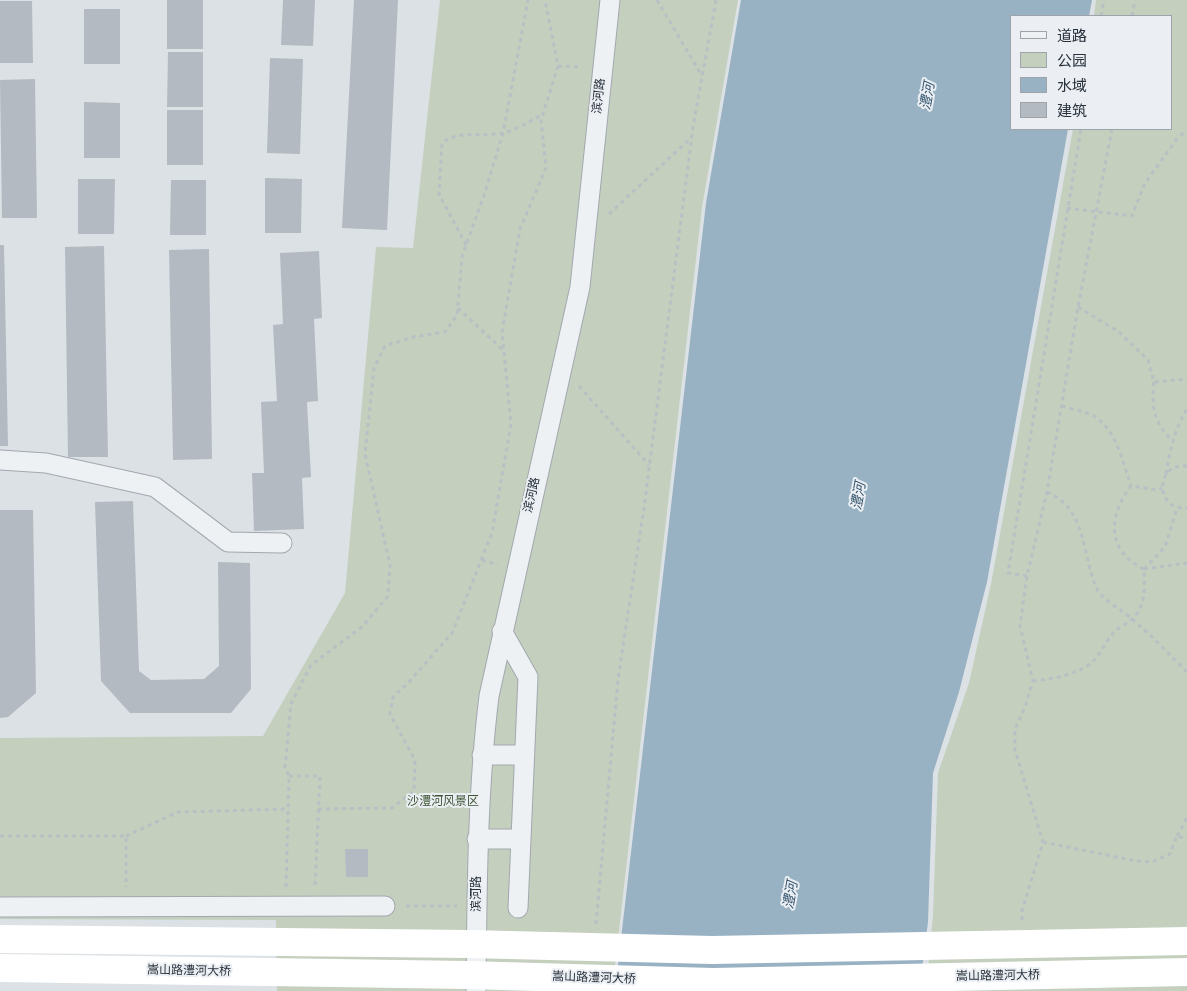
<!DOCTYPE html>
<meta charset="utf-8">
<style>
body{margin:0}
#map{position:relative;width:1187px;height:991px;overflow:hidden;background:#dce1e5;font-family:"Fira Sans Condensed","Noto Sans SC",sans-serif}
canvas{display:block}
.legend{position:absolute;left:1010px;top:15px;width:162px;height:115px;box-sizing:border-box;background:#ebeff3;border:1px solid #9da3a9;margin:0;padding:6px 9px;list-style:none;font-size:15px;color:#27303b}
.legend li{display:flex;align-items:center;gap:10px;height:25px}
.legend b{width:25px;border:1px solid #9da3a9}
</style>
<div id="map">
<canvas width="1187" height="991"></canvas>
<ul class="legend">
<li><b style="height:6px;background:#eef1f4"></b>道路</li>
<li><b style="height:14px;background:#c4cfbe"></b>公园</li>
<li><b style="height:14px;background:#98b2c4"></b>水域</li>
<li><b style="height:14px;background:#b4bac2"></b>建筑</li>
</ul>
</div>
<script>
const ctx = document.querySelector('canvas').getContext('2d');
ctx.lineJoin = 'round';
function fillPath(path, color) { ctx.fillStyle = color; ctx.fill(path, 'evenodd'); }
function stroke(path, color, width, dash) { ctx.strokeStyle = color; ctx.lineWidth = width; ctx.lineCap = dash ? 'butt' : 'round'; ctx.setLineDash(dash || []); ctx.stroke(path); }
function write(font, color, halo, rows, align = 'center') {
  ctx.font = font + ' "Fira Sans Condensed","Noto Sans SC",sans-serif'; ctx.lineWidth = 4; ctx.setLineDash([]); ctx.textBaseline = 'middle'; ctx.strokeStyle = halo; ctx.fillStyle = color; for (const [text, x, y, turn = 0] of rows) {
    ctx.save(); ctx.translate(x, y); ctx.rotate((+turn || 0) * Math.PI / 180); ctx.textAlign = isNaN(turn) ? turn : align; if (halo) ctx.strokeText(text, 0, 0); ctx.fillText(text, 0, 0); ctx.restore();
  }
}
fillPath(new Path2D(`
 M440,0H738L702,207L612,991H277L276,920L0,919V738L263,736L345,593L376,247L413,248Z
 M1096,0H1187V991H926L933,916L938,773L969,683L991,584L1073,129H1171V16H1094Z`), '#c4cfbe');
fillPath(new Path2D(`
 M741,0H1092L1089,16H1011V129H1068L987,582L959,692L933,773L928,922L919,991H615L706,203Z`), '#98b2c4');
fillPath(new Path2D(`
 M167,0H203V49H167Z
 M283,0H315L313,46L281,45Z
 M354,0H398L387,230L342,228Z
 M0,1H32L33,63H0Z
 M84,9H120V64H84Z
 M168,52H203V107H167Z
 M270,58L303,59L300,154L267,153Z
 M35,79L37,218H2L0,80Z
 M84,102L120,103V158H84Z
 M167,110H203V165H167Z
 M265,178L302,179L301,233H265Z
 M78,179H115L114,234H78Z
 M171,180H206V235H170Z
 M0,245H4L8,446H0Z
 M104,246L108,457H68L65,247Z
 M209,249L212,459L173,460L169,250Z
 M319,251L322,318L314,319L318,401L307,402L311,477L302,478L304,529L254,531L252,473H264L261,402L277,401L273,325L283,324L280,253Z
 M133,501L139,671L151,680L204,679L219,666L218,562L250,563L251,689L231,713H130L101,681L95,502Z
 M0,510H33L36,693L8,717L0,718Z
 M345,849H368V877H346Z`), '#b4bac2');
const street = new Path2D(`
 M0,460L46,463L155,487L228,542L282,543
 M502,631L528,677L518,908
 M482,755H524
 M477,839H520
 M0,907L385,906
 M476,991C477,892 477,794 489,696L580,287L610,0`);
stroke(street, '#a2a8af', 21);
stroke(new Path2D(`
 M657,0L702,76
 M1101,16L1104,0
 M1132,16L1135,0
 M558,66L582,67
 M1067,208L1132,216L1145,183L1177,139L1187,130
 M609,214L692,137
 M466,245L439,194L442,143C457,130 484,137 503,133C517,130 530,121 543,114
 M1078,307L1119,332L1148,360L1154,382L1187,379
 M458,308L504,351
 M1154,382C1151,406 1154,423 1172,440
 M579,386L649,465
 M1062,406C1071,409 1083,411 1092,415C1116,428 1123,462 1131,486
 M1187,466C1155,462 1154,511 1187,508
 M1166,474C1170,451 1174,430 1187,409
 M1047,492C1088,510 1081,554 1097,589C1103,600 1122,610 1132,619C1151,635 1169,654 1187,672
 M482,560L498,565
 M1144,569L1165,547L1177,508
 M1144,569L1187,563
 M1027,576L1008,573L1081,129
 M1033,681C1055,678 1082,675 1097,657C1103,649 1108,638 1115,631C1120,627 1126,624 1131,620C1146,608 1145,587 1144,569C1106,551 1108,516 1131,486L1157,490L1162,488
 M289,776H320L315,887
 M318,809L392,808L414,791L415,760L390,714L393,697L407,684L452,633L492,533L511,424L502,332L520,229L546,168L541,120L558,66L545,0
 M0,836H126V887
 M126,836L178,812L289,809
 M1177,836L1187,818
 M1043,842L1136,861L1152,862L1170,854L1177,836L1187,839
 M286,887L289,776L285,767L291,704L311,665L363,626L388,596L390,565L365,454L374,368L385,346L413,337L445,332L457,315L462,257L485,192L503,133L528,0
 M406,906H457
 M1022,920V911L1043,842L1015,750V729L1025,707L1033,681L1020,626L1027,576L1047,492L1078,307L1112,129
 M596,924L618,679L644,508L693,127L716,0`), '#babfc4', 3, [4, 4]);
stroke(street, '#eef1f4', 19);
stroke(new Path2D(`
 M0,939L469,944L712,950L1187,941
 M0,968L467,975L713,982L1187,972`), '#fff', 28);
write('12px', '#27303b', '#ebeff3', [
 ["滨河路",599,96,-84],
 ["滨河路",532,495,-77],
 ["滨河路",477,894,-90],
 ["嵩山路澧河大桥",189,971,1],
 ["嵩山路澧河大桥",998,976,-1],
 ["嵩山路澧河大桥",594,978,2]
]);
write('12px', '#3e5535', '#ebeff3', [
 ["沙澧河风景区",443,802]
]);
write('italic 14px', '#33536c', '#ebeff3', [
 ["澧河",928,96,-80],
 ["澧河",859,496,-80],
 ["澧河",791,895,-80]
]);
</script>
